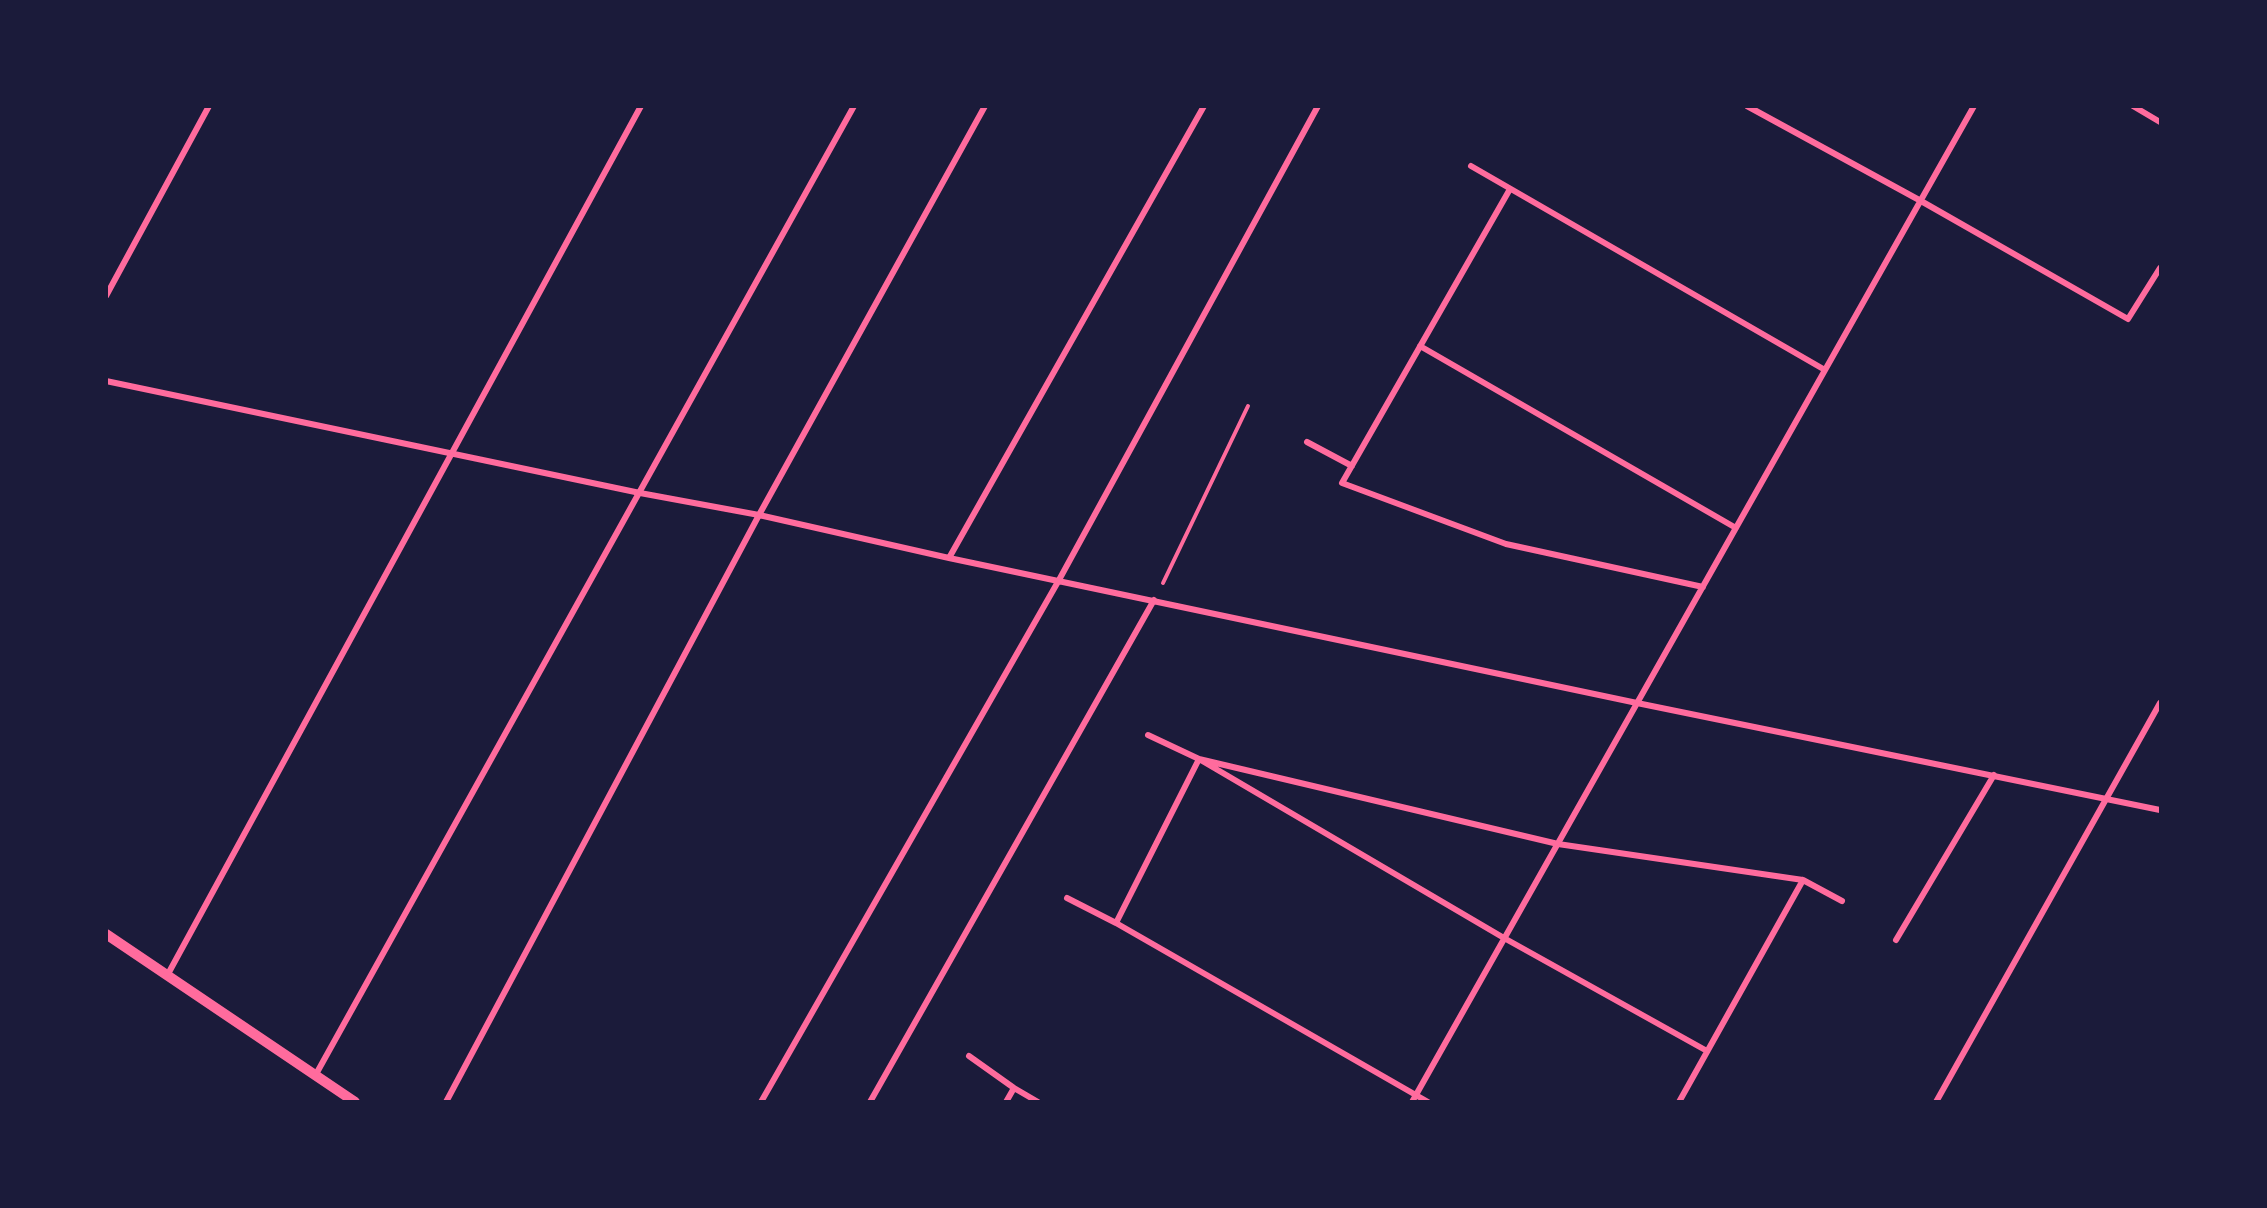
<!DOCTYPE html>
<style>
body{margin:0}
#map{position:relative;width:2267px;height:1208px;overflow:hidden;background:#1b1b3a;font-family:Spectral,serif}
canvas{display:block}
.frame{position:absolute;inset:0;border:108px solid #1b1b3a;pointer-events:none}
</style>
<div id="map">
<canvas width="2267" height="1208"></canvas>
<div class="frame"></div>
</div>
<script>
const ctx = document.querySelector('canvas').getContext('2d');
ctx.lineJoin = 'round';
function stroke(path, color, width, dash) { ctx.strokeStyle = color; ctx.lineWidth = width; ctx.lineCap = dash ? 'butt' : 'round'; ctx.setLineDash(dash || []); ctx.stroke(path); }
stroke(new Path2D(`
 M1163,583L1248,406`), '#ff6b9d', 4);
stroke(new Path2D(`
 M1747,106L1921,201L2128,319L2160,268
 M2133,106L2160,122
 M1471,166L1825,370
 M1510,189L1342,483L1506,544L1703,587
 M106,296L209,106
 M1420,346L1736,528
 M106,381L640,493L759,515L949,558L1637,703L2160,810
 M1307,442L1352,466
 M949,558L1204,106
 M1148,735L1199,759L1504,938L1707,1051
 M1199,759L1558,844L1803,880L1842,901
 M1067,898L1116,923L1428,1102
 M1116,923L1199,759
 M1896,940L1994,775
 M168,974L641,106
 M969,1056L1014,1088L1038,1102
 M315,1076L854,106
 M446,1102L759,515L985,106
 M761,1102L1059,580L1318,106
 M870,1102L1154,600
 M1006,1102L1014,1088
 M1412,1102L1974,106
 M1679,1102L1803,880
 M1936,1102L2160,703`), '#ff6b9d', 6);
stroke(new Path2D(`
 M106,934L355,1102`), '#ff6b9d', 10);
</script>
